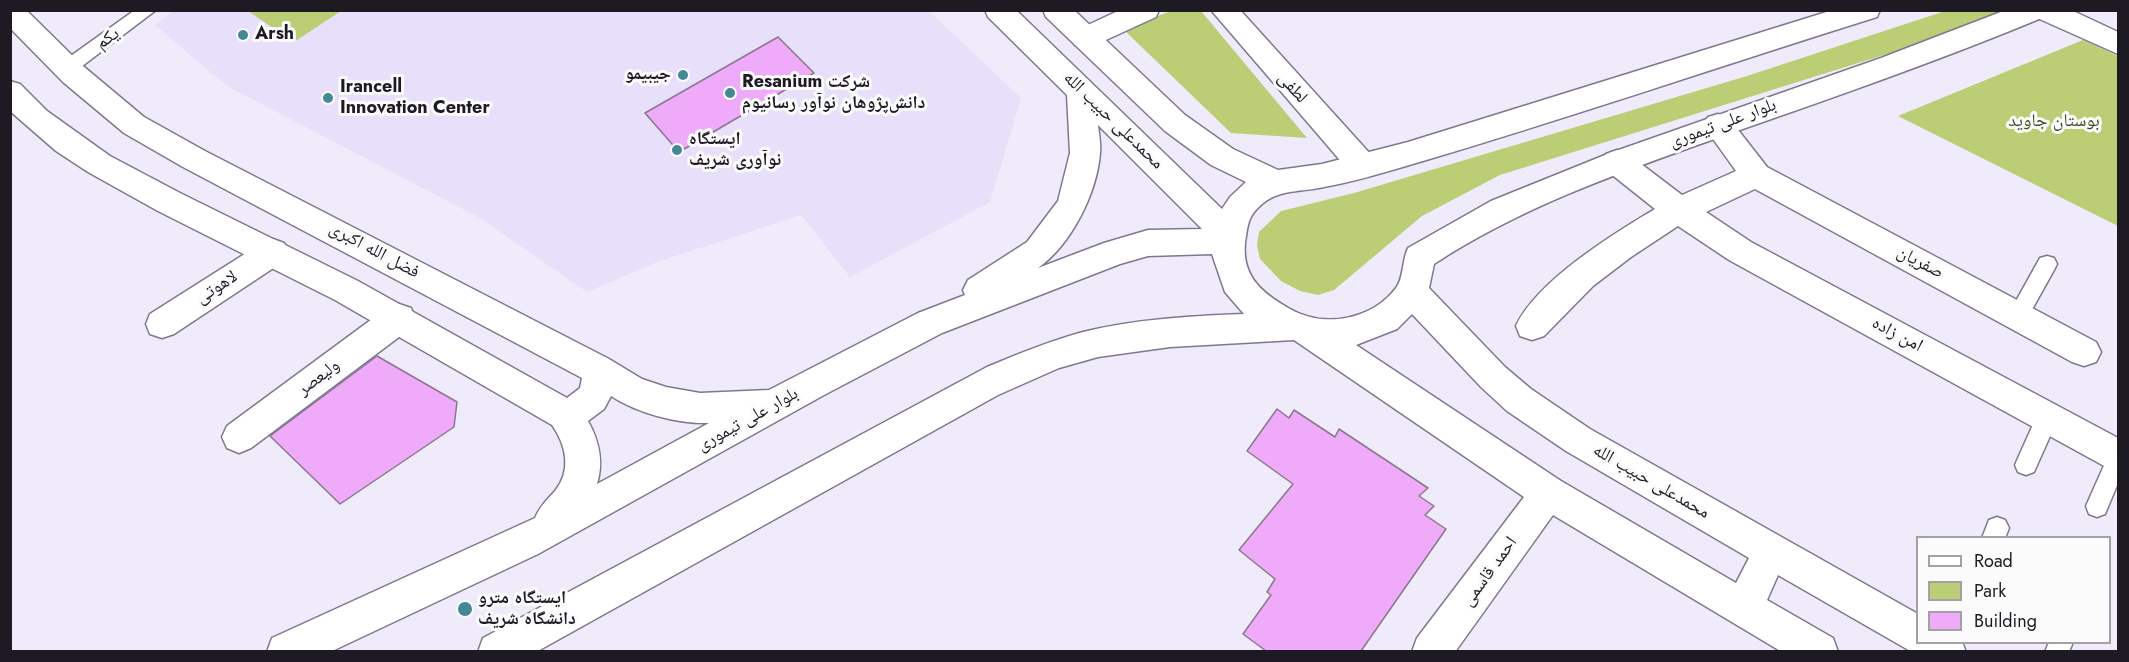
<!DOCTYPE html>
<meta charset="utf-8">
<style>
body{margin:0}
#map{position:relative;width:2129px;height:662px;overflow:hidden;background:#f0ebfb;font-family:Jost,sans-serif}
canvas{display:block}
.frame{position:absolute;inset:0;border:12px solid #1d1a24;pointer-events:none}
.legend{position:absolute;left:1916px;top:536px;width:195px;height:108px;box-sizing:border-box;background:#fbfbfb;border:2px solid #a2a1a5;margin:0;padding:8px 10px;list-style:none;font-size:18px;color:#1d1a24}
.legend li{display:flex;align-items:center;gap:12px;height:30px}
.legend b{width:30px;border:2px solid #a2a1a5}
</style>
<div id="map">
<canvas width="2129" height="662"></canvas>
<div class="frame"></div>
<ul class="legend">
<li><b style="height:8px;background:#fff"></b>Road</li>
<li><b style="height:16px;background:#bbce76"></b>Park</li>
<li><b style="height:16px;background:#efabf9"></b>Building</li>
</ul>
</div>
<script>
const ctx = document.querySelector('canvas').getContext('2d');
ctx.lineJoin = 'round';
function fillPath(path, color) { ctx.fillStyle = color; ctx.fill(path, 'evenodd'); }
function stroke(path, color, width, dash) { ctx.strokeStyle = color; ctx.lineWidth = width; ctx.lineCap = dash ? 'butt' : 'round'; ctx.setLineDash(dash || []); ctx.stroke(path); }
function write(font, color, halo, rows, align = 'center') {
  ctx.font = font + ' Jost,"Noto Naskh Arabic",sans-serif'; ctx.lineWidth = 6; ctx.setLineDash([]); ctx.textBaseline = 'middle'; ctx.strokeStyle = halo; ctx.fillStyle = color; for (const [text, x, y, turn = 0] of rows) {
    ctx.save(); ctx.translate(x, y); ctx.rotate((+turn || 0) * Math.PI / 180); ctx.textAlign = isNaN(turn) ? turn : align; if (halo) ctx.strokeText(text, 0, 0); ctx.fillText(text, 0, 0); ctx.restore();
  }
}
fillPath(new Path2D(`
 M174,10L929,11L1021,98L990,202L850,277L801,215L657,262L587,292L480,218L227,86L155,25Z`), '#e8dffb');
fillPath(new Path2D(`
 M248,11H341L294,42Z
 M1171,11H1201L1307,138L1231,133L1123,29Z
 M1945,11H2000L1919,44L1500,175L1422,216L1334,290L1318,295L1300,291L1281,281L1260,259L1257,245L1259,232L1281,211L1354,193L1747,76Z
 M2083,40L2118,56V226L1898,116Z`), '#bbce76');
const building = new Path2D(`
 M778,37L814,73L679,152L645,113Z
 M377,356L457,402L454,427L340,504L270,436Z
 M1277,409L1289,418L1294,410L1335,437L1339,429L1428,488L1419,496L1434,506L1425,515L1446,529L1361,651H1266L1243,634L1271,595L1267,592L1275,579L1239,550L1293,484L1247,451Z`);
fillPath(building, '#efabf9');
stroke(building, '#89778c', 1.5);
const lane = new Path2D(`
 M135,10H156L73,73L67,75L61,73L58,68L61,63Z
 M2047,256L2054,258L2057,264L2054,270L2025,322L2018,325L2011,322L2008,316L2011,310L2040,258Z
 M2048,406L2056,409L2059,416L2034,472L2026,475L2018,472L2015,465L2018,458L2040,409Z
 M2118,449V483L2105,514L2097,517L2089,514L2086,506L2110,452Z
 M1997,517L2005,520L2009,528L2005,538H1982L1989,520Z
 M2049,642H2073L2069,652H2045Z`);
const street = new Path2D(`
 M1120,10H1159L1156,17L1095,45L1085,48L1075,45L1071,38L1075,31Z
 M1211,10H1240L1373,157L1377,165L1373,173L1362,177L1351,173Z
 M2032,10H2071L2118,32V54L2035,17Z
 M1718,114L1728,117L1767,167L2096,342L2101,352L2096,362L2084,366L2072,362L1755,189L1706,212L1751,242L2118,438V472L2106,467L1729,260L1678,226L1631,257L1593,286L1544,336L1532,340L1520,336L1516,326C1537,281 1613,234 1655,209L1606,170L1602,162L1606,154L1617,150L1628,154L1682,195L1736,171L1703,125L1708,117Z
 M273,239L284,243L289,252L284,261L174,334L162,338L150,334L146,324L150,314L262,243Z
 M399,304L411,308L415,318L411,328L251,448L239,453L227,448L222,437L227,426L387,308Z`);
const secondary = new Path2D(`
 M10,10H26L83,66L144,117L205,151L609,359L642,379L666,387L700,393L769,390L918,313L965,295L963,290L968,280L1027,242L1058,201L1070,153L1067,95L988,17L985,10H1016L1222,209L1230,197L1246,182L1211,165L1165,131L1046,17L1043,10H1074L1185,115L1233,149L1278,170L1322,164L1408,142L1833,10H1880L1877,17C1720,66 1563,120 1406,166C1379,174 1352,182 1324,187C1303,192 1279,189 1262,204C1250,214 1248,222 1246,236C1239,274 1260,292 1290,309C1325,329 1373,319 1396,288C1404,278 1402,260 1408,248L1491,201L1610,153L1881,58L2006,10H2047L2044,17C1943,59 1840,95 1737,131C1633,168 1527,203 1434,264L1429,288L1505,367L1531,389L1590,429L1918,614V642H1962L1966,652H1912L1778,575L1767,600L1833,638L1838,652H1782L1553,515L1455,652H1412L1417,638L1524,497L1294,340L1170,347L1098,357L1059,368L998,395L536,652H478L483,638L987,367C1018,354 1050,341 1083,332C1135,319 1191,316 1244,314L1225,292L1212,254L1148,256L1120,264L942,333L824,395L538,554L330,652H267L272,638L535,518C540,506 547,500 555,491C572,470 566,445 552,425L335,300L158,211L88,172L56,151L10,111V81L20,84L47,111L110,156L180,193L358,281L567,398L580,388L582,378L183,167L124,133L63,82L10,28ZM1098,125L1202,229L1148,230L1104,243L1038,268C1071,245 1097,193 1100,153C1101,144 1099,134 1098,125ZM1412,314L1481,387L1507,411L1566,451L1749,558L1736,583L1561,481L1356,345L1397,329ZM611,396C637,413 678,424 709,423L597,484C604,461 599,441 588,421L604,409Z`);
stroke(lane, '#7f778f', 3);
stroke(street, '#7f778f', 3);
stroke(secondary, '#7f778f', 3);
fillPath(lane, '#fff');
fillPath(street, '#fff');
fillPath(secondary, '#fff');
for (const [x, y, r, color] of [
 [243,35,6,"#438894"],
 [683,75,6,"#438894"],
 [730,93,6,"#438894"],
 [328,98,6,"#438894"],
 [677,150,6,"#438894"],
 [465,609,8,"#438894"]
]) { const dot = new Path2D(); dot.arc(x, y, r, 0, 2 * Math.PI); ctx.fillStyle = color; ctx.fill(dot); stroke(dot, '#fbfbfb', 2); }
write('bold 18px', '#1d1a24', '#fbfbfb', [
 ["Arsh",255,35],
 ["جیبیمو",671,75,"right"],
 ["Resanium شرکت",742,83],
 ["دانش‌پژوهان نوآور رسانیوم",742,104],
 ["Irancell",340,88],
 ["Innovation Center",340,109],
 ["ایستگاه",689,140],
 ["نوآوری شریف",689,161],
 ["ایستگاه مترو",478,599],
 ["دانشگاه شریف",478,620]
], 'left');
write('18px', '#1d1a24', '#fbfbfb', [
 ["یکم",108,39,-35],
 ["لطفی",1292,88,48],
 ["محمدعلی حبیب الله",1113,121,44],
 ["بلوار علی تیموری",1723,124,-20],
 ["فضل الله اکبری",374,251,28],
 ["صفریان",1920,263,28],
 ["لاهوتی",217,288,-33],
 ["امن زاده",1897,335,28],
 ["ولیعصر",319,378,-37],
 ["بلوار علی تیموری",748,420,-29],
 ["محمدعلی حبیب الله",1651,482,30],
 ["احمد قاسمی",1490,572,-54]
]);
write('18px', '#3e471d', '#fbfbfb', [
 ["بوستان جاوید",2054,122]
]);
</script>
